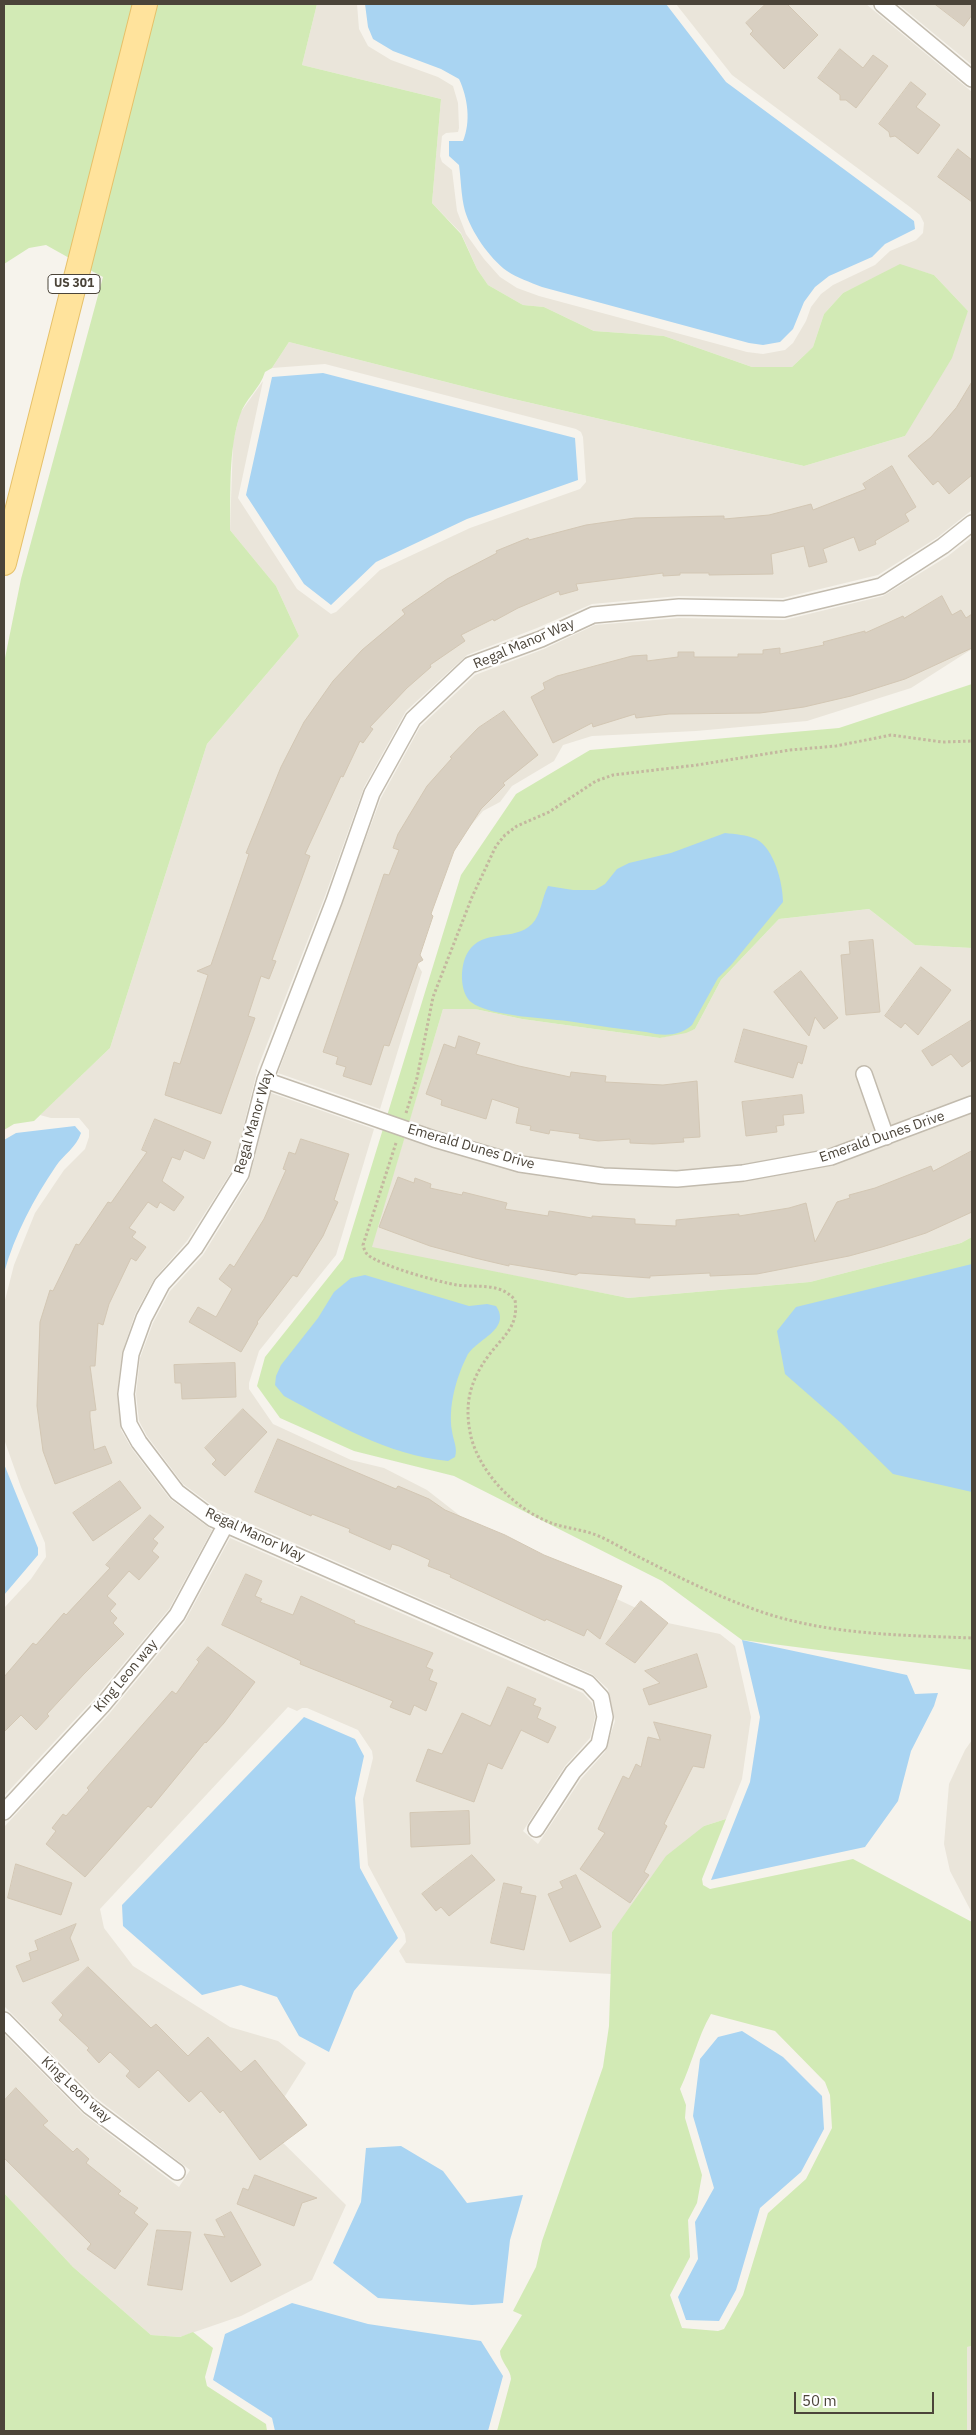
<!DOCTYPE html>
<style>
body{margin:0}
#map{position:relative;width:976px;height:2435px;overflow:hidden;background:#f6f3ec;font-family:"IBM Plex Sans",sans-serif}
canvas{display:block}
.frame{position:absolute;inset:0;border:5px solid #4b4439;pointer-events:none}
.scale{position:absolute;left:794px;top:2392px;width:140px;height:22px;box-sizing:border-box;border:2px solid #4b4439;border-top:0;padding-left:6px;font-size:15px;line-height:18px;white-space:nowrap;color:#4b4439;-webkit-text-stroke:4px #fff;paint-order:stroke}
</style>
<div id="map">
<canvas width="976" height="2435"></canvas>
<div class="frame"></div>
<div class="scale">50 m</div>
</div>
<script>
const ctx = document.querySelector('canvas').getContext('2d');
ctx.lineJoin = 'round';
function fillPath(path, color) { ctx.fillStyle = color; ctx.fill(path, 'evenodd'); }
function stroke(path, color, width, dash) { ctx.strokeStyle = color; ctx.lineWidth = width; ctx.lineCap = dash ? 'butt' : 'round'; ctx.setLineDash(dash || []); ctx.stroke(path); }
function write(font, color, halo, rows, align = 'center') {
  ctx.font = font + ' "IBM Plex Sans",sans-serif'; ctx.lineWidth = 5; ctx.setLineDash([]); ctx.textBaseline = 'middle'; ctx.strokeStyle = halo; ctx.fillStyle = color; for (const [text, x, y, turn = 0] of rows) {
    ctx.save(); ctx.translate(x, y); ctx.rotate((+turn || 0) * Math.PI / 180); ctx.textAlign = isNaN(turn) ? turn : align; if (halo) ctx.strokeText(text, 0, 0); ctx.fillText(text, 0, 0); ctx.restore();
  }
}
fillPath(new Path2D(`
 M317,4H357L359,29L368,46L391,60L438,77L453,86L458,103L459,128L458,132L446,133L442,136L440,156L442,162L452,170L457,211L466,234L484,259L500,277L517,288L539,296L747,352L763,354L785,350L793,343L806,321L811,307L821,294L833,285L875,265L890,251L916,240L923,233L924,223L920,215L910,207L732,75L676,4H866L972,92V510L938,537L878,575L783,598L679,596L592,604L537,628L467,655L406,711L364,787L325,896L258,1067L233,1169L187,1241L154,1279L135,1314L122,1353L117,1395L121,1430L132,1449L170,1499L212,1530L169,1609L95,1698L4,1796V1608L31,1579L46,1557L45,1543L21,1487L4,1439V1304L14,1265L35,1213L64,1170L85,1149L89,1137V1130L79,1118H51L40,1115L110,1048L207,744L299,636L276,586L230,530L233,442L240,413L263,381L238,498L297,589L331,614L336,612L380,570L470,528L580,489L586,482L583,437L581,432L576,429L325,364L272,368L289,342L505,397L804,466L905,436L968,311L934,275L900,265L843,293L824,314L813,347L792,367H752L664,336L594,331L544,307L523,305L488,285L477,269L461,233L432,203L441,99L302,65Z
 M898,4H972V65Z
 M972,537V649L911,688L807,721L696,731L592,736L563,745L554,761L512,786L500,802L483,811L456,843L415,960L422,972L380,1109L278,1073L381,798L420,727L475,675L544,649L595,625L679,618L784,620L883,596L948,556Z
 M869,909L915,945L972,948V1237L961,1243L810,1282L628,1298L371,1248L443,1009H475L522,1019L660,1038L695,1029L721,980L779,919Z
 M271,1093L374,1129L336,1255L259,1351L249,1383V1389L273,1424L351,1460L384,1468L427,1490L491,1540L668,1623L720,1634L735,1646L751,1717L742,1779L726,1819L704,1826L612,1932L611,1974L406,1963L399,1951L406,1942L405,1934L368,1865L363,1799L373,1758L372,1751L358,1730L307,1708H302L297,1711L288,1707L100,1909L104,1928L133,1966L230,2027L278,2041L306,2063L266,2126L346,2205L312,2280L241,2316L180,2337L151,2335L73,2267L4,2193V2034L83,2114L179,2187L190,2170L95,2097L4,2006V1827L109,1714L184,1623L230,1538L583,1693L592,1703L595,1717L590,1738L565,1766L523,1831L538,1844L581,1779L605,1752L615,1721L608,1689L592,1674L217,1509L183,1484L147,1436L139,1421L136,1394L140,1358L153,1323L170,1291L203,1255L249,1180Z
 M972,1740V1913L950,1871L944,1844L949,1784L965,1750Z
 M972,2346V2431H967V2347Z`), '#eae5da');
fillPath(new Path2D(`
 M4,4H135L71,259L46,245L29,248L4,264Z
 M155,4H317L302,65L441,99L432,203L461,234L477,269L488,285L523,305L544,307L594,331L664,336L752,367H792L813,347L824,314L843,293L900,264L934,275L968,311L952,358L905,436L804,466L505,397L289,342L272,368L265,372C260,389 245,399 240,415C228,451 231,492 230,530L276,586L299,636L207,744L110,1048L34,1121L14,1124L4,1130V663L21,579L103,277L88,269Z
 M972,684V948L915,945L869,909L779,919L721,980L695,1029L686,1033L660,1038L522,1019L475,1009H443L372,1247L628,1298L810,1282L961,1243L972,1237V1670L742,1640L662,1581L454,1476L354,1451L280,1418L257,1386L265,1357L343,1259L461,875L516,794L590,750L839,728Z
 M726,1819L702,1879L703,1885L710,1889L853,1859L972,1922V2346L967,2347V2431H497L511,2379C511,2369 500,2362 500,2351L522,2315L513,2311L536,2267L542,2241L603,2067L609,2026L612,1932L666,1856L704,1826ZM711,2014L775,2031L825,2082L830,2095L832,2128L806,2179L768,2213L743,2295L724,2329L718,2331L682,2328L670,2295L690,2257L688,2220L697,2203L702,2175L685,2118L686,2105L680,2089C692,2064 697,2038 711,2014Z
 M4,2193L73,2267L151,2335L180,2337L193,2332L213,2348L205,2377L207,2386L266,2424L267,2431H4Z`), '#d2eab5');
fillPath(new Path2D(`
 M365,4H666L726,82L914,221L915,229L885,244L872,257L829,276L815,287L804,302L793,329L780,342L763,345L749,343L542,287C530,282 517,278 507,271C489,258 471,231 465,211C461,196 461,179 459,165L449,156V141H463C471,122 468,98 459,79L441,69L393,51L373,39L368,27Z
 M323,373L575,438L578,480L467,519L376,562L331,605L304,584L246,495L272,377Z
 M725,833C735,834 747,835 756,839C774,848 783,883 783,902L732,964L718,978L692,1025C679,1037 662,1036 646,1032C622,1029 598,1026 574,1022C549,1018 490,1017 471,1002C459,992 460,964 468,952C483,928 514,942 532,924C541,915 542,897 548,886L573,890H595L605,884L617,869L629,863L671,853Z
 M75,1126L81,1133C76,1148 64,1154 56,1166C33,1200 15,1234 4,1273V1140L16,1133Z
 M972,1264V1492L893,1474L841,1423L785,1374L777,1331L796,1307Z
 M365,1275L469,1306L487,1304L496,1306C512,1330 476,1339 467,1356C456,1378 448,1407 452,1431C453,1440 458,1448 455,1457L448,1461C385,1454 338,1425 284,1396L275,1385L276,1376L281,1365L318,1318L334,1292L351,1278Z
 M4,1464L38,1548V1555L4,1595Z
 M742,1640L907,1675L915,1694L938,1693L934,1706L911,1751L898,1801L865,1847L711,1880L750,1782L760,1717Z
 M304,1717L355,1739L364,1756L355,1798L360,1868L398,1938L354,1991L329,2052L299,2036L277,1997L241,1985L202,1995L123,1926L122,1905Z
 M742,2031L783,2057L822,2096L824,2129L801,2172L760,2208L736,2290L719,2321L686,2320L678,2297L698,2259L695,2222L714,2188L693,2116L700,2059L718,2037Z
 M401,2146L443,2171L467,2203L523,2195L510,2240L503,2303L472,2305L378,2298L333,2263L361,2202L366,2148Z
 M292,2303L368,2324L481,2341L503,2376L488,2431H275L272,2418L213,2380L225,2334Z`), '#a9d4f2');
const building = new Path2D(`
 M766,4H787L818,35L784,69L750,34L753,31L746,23Z
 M935,4H972V15L964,26Z
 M840,49L863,68L873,55L888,66L856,108L846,100H840V95L818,78Z
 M911,82L926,94L916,107L940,125L918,154L895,136L890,137L889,132L879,124Z
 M958,149L972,160V202L938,177Z
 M972,382V475L949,494L938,481L933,485L908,456L931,437L956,408Z
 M892,466L916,507L905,514L909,521L875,541L876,544L859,551L854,537L823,549L827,562L809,567L804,546L771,554L773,574L709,575V573H680V575L663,576V573L576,584L578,590L560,595L559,591L518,608L494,621L493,619L461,635L465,641L430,665L431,667L407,688L370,727L373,729L363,743L360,741L343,777L341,776L305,854L310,856L272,960L276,961L269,979L261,976L248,1016L255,1018L221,1114L165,1095L174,1062L180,1064L208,975L197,971L211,965L249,854L246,853L281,767L304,722L333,681L362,650L405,614L402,610L447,579L497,553L496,551L528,538L529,540L586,525L635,518L724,516V519L769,515L811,504L813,510L866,489L863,484Z
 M942,596L952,615L961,610L966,618L972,614V648L905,679L851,696L804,707L760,713L669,714L636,718L635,714L593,727L592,723L553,743L531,697L545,689L543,683L557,676L632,656L647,655V661L678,657V652H694V657H738V654H763V650L780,648V654L824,645L823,642L865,631V633L903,616L904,618Z
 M504,711L538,755L503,783L505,785L481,809L454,851L431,914L433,916L420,955L423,960L418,963L389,1046L384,1045L371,1085L343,1076L346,1067L336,1064L338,1057L323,1052L384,874L389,875L399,850L393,848L398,834L427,786L452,758L450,757L478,728Z
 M873,940L880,1012L846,1015L841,955L850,954L849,942Z
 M921,967L951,990L918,1035L905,1023L901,1028L885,1016Z
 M801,971L838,1018L824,1029L815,1017L809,1036L774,992Z
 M972,1020V1060L962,1067L951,1054L932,1066L922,1051Z
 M744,1029L807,1046L802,1064L798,1062L793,1078L735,1062Z
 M459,1036L480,1043L476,1054L519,1066L570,1077L571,1072L606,1076L605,1082L663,1085L697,1081L700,1137L683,1138L684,1142L653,1144L630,1143V1139L598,1141L579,1138L580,1134L550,1130L549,1134L530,1130L531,1126L516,1123L519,1108L492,1099L486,1119L441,1105L442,1100L426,1094L444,1044L455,1048Z
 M802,1095L804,1113L783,1115L784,1125L776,1126L777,1132L746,1136L742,1102Z
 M155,1119L211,1142L204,1159L184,1150L180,1160L172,1157L162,1181L184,1197L174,1211L160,1202L157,1208L148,1202L129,1228L136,1232L132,1237L146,1247L136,1261L131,1258L109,1304L103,1325L98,1323L95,1366H90L96,1410L90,1411V1417L94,1450L105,1446L112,1463L55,1484L43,1451L37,1406L40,1322L50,1290L53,1291L76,1244L79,1245L108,1202L111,1203L147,1152L142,1150Z
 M301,1139L349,1154L334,1200L338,1202L323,1236L297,1277L293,1275L257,1322L258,1323L241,1352L189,1322L198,1307L216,1317L232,1289L219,1279L230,1264L234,1267L264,1219L286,1170L283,1169L289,1152L295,1154Z
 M972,1151V1212L926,1233L882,1247L849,1256L757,1274L710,1276V1273L650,1276V1278L579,1273L576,1275L509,1264V1266L475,1258L430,1246L379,1227L398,1177L414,1183L415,1178L431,1184L430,1188L462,1195L463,1192L507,1203L505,1209L548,1216L549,1211L592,1218V1216L635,1219V1224L676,1226V1220L739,1214V1216L789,1208L806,1203L815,1242L837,1202L850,1198L849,1195L875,1188L931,1166L933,1171Z
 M235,1363L236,1397L182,1399L181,1383H175L174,1365Z
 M243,1409L267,1432L225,1476L212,1464L216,1460L205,1448Z
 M278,1439L396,1489L398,1486L429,1499L445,1510L505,1535L544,1555L622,1586L600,1639L587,1629L584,1636L546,1619L545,1621L450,1577L451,1575L428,1566L430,1560L399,1546L392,1544L390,1550L349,1532L350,1529L312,1514L311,1516L255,1492Z
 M120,1481L141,1508L93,1541L73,1513Z
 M150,1515L164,1527L153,1539L158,1543L152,1551L159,1557L139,1580L129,1571L107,1596L116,1604L110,1611L117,1618L113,1623L124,1634L83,1675L47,1714L49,1716L36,1730L21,1715L4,1732V1677L33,1643L36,1645L64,1613L66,1615L110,1568L106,1565Z
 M246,1574L262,1581L255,1596L262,1599L260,1602L293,1615L301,1596L355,1621L354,1623L433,1653L426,1667L433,1670L429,1680L437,1683L426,1711L414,1705L410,1715L390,1707L393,1701L300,1664L301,1661L222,1625Z
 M641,1601L668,1623L635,1663L606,1644Z
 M208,1647L255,1682L224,1723L206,1743L205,1742L151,1808L148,1806L85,1877L46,1844L56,1831L52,1828L63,1814L66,1816L89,1790L87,1788L172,1691L176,1694L199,1662L197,1660Z
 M697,1654L707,1687L649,1705L643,1689L660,1683L645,1671Z
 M508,1687L536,1699L533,1705L541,1708L537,1718L556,1727L548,1743L521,1730L502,1769L488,1763L474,1802L416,1781L428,1749L442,1754L462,1713L490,1726Z
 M654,1722L711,1735L704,1768L693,1766L664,1824L667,1826L644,1872L649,1875L630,1903L580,1869L605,1833L598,1829L623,1776L629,1779L636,1764L641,1767L648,1737L660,1740Z
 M469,1811L470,1844L411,1847L410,1813Z
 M472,1855L495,1880L449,1916L441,1907L436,1911L422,1894Z
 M16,1864L72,1883L61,1915L8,1898Z
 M576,1875L601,1927L570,1942L548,1894L563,1888L560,1882Z
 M504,1883L522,1887L520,1893L536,1896L524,1950L491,1943Z
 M76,1924L70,1938L79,1960L23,1982L16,1966L31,1960L29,1953L38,1950L35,1941Z
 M88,1967L151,2028L156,2024L188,2056L208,2037L241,2072L255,2060L307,2125L260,2160L223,2110L220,2113L201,2091L189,2102L158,2070L139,2088L126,2076L130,2071L110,2052L99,2063L87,2050L89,2048L59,2020L63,2015L52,2003Z
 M16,2088L48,2121L43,2125L73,2152L77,2148L89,2159L86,2163L121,2191L118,2194L138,2208L134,2213L148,2224L115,2269L87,2249L91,2244L4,2158V2101Z
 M255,2175L317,2198L302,2203L294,2226L237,2204L243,2188L248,2190Z
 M231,2212L261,2265L231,2282L204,2234L225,2237L216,2220Z
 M157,2230L191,2232L182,2290L148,2285Z`);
fillPath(building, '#d8cfc1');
stroke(building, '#d3c7b4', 1);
const street = new Path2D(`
 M882,4L972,79
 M864,1074L886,1137
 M265,1080L434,1139L520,1164L603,1176L677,1179L743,1173L831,1157L972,1104
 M4,1812L102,1706L177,1615L226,1524
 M536,1829L573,1772L599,1744L605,1717L601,1697L588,1683L213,1519L177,1492L139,1442L129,1424L126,1394L131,1354L144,1318L162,1284L195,1248L241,1174L265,1080L334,901L372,793L413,719L470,665L541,639L593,615L679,607L784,609L881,586L943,546L972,523
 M4,2020L89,2106L177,2172`);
const primary = new Path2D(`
 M4,563L145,4`);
stroke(street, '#c2bbae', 18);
stroke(primary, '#e6c16a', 26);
stroke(new Path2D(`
 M406,1113L417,1078L433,997L472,897L496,846L505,835L517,826L549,812L596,781L613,775L697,765L790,750L836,746L891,735L942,742L972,741
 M396,1143L363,1245C364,1249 365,1252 368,1255C381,1266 439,1282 457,1285C478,1288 500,1282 515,1300C519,1327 503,1336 489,1355C469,1382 464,1405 471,1437C481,1475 517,1511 554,1524C570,1529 586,1530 601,1537C616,1544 630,1553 645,1560C678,1577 713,1594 748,1607C820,1635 897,1635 972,1638`), '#c4b79f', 3, [2.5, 2.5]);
stroke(street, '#fff', 15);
stroke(primary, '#ffe39c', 24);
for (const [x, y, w] of [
 [74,284,52]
]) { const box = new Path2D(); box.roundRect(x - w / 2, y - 9.5, w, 19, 4); ctx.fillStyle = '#fff'; ctx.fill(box); stroke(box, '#4b4439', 1); }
write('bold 12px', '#4b4439', null, [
 ["US 301",74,284]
]);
write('14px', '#4b4439', '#fff', [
 ["Regal Manor Way",524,644,-23],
 ["Regal Manor Way",254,1122,-74],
 ["Emerald Dunes Drive",882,1137,-19],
 ["Emerald Dunes Drive",471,1147,16],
 ["Regal Manor Way",255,1535,25],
 ["King Leon way",126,1676,-50],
 ["King Leon way",76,2090,43]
]);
</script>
